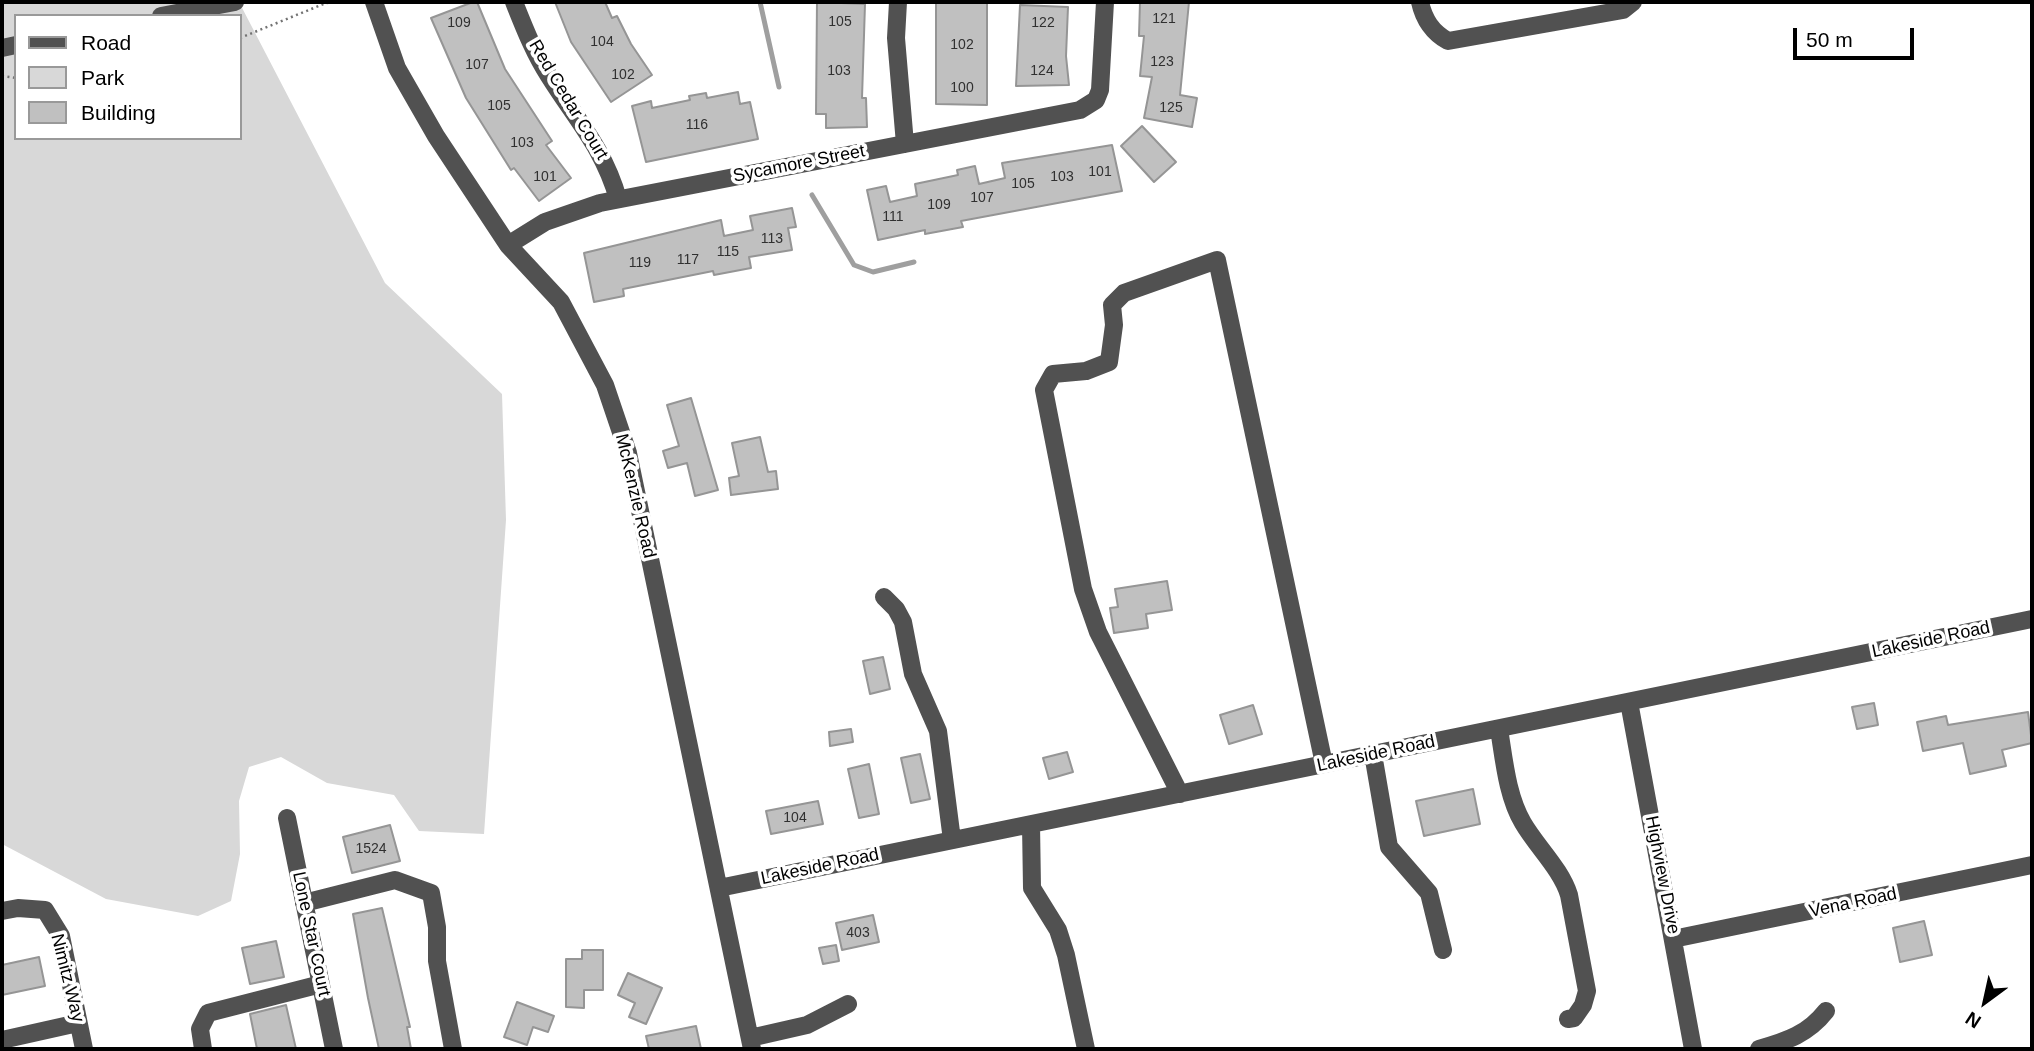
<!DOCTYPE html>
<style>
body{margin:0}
#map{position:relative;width:2034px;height:1051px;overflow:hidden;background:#fff;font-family:Arial,sans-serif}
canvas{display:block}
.frame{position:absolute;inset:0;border:4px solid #000;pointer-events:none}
.legend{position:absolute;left:14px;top:14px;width:228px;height:126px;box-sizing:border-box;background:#fff;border:2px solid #999;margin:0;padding:9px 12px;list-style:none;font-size:21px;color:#000}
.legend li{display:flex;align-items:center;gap:14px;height:35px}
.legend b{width:35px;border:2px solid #999}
.north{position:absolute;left:1950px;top:967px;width:70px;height:70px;-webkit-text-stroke:5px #fff;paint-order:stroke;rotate:213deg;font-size:19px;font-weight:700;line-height:28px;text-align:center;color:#000}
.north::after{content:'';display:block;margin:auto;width:24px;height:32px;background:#000;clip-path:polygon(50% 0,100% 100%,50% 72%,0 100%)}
.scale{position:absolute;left:1793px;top:28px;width:121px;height:32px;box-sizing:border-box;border:4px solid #000;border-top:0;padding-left:9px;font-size:21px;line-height:24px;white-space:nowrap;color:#000;-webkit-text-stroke:5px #fff;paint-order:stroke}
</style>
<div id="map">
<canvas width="2034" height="1051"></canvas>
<div class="frame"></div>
<ul class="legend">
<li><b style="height:9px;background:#515151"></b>Road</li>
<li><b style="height:19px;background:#d8d8d8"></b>Park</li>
<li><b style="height:19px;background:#c0c0c0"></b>Building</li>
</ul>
<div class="north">N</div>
<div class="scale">50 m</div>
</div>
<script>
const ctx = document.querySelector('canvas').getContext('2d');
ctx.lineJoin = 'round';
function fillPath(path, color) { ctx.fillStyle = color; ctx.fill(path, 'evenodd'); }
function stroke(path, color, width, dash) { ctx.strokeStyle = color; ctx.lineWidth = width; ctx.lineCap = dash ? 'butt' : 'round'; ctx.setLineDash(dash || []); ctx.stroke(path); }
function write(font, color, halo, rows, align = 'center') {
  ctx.font = font + ' Arial,sans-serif'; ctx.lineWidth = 7; ctx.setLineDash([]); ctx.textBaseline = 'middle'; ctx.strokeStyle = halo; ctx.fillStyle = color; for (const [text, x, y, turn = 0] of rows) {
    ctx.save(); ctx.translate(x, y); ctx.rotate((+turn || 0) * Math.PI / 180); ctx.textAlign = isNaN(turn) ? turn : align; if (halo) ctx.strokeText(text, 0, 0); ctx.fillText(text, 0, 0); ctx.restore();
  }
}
fillPath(new Path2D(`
 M2,2H239L385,283L502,394L506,520L484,834L419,831L394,795L327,783L281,757L249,767L239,801L240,854L231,901L198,916L106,899L2,844ZM16,16H240V138H16Z`), '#d8d8d8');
stroke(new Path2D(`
 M760,2L779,87
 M812,195L854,265L873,272L914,262`), '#9f9f9f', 5);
const building = new Path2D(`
 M473,2H477L505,69L552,141L546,145L571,178L539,201L514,168L511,170L466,98L431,18Z
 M555,2H605L612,18L617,16L631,44L652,75L611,102L571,42Z
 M817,2L865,4L862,98H866L867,127L826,128V114H816Z
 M936,2H987V105L936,104Z
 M1140,2H1189L1180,95L1197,98L1192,127L1144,118L1152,77L1140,76L1144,36H1139Z
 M1020,5L1068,7L1066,56L1069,85L1016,86Z
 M738,92L740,104L750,102L758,139L646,162L632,106L651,101L652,108L690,100L689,96L706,93L707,98Z
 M1142,126L1176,162L1154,182L1121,146Z
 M1112,145L1122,191L961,221L963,227L925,234V230L878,240L867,190L886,186L890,202L917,196L915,184L958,175L957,170L975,166L979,184L1005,178L1002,163Z
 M792,208L796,227L788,228L792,250L749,257L751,268L714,275L713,271L623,289L624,296L594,302L584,253L721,220L724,236L753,230L750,216Z
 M691,398L718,490L695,496L687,463L668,468L663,451L679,446L667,405Z
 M760,437L768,472L776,471L778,489L731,495L729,478L739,476L732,443Z
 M1167,581L1172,610L1146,614L1148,628L1114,633L1110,608L1118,607L1115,589Z
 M883,657L890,689L870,694L863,661Z
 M1874,703L1878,725L1857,729L1852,707Z
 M1253,705L1262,734L1229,744L1220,715Z
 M2028,712L2032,743L2002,750L2006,766L1970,774L1963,743L1923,751L1917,722L1946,716L1948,725Z
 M851,729L853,742L830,746L829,732Z
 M1067,752L1073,772L1049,779L1043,758Z
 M920,754L930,799L911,803L901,758Z
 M869,764L879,814L859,818L848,769Z
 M1473,789L1480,824L1424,836L1416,801Z
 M818,801L823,824L771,834L766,811Z
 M390,825L400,861L352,873L343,837Z
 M382,908L410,1027H407L411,1049H379L368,998L353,914Z
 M873,915L879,942L842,950L836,923Z
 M1924,921L1932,955L1900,962L1893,928Z
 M276,941L284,977L250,984L242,948Z
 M836,945L839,961L823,964L819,948Z
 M582,950H603V990H584V1008L566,1007V959H582Z
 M39,957L45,986L2,995V965Z
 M628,973L662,988L646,1024L629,1017L635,1003L618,995Z
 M517,1002L554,1016L548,1032L533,1027L527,1045L504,1037Z
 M286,1005L296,1049H257L250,1014Z
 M696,1026L701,1049H649L646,1036Z`);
fillPath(building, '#c0c0c0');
stroke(building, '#959595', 2);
stroke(new Path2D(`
 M240,38L326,3L341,2
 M2,76L16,78`), '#737373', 2.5, [2, 3.5]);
stroke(new Path2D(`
 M374,2L397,68L436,136L508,245L561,302L605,385L628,453L752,1049
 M514,2C524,27 534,53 549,76C576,119 604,149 618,199
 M898,2L896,38L905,144
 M1420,2C1424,20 1432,32 1448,41L1623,10L1633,2
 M161,16L235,2
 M2,48L16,45
 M508,245L545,222L600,203L1080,110L1096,100L1100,90L1105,2
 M884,597L896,609L903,622L913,674L938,731L952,840
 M1629,702L1693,1049
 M1499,729C1504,759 1507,796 1523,823C1537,847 1561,869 1569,895L1587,991L1583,1005L1574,1018L1568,1019
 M1373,754L1389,847L1429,893L1443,950
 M1180,794L1098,632L1083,589L1044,390L1053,374L1086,371L1109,362L1114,325L1112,305L1124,293L1217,260L1324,764
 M287,818L334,1049
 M1031,824L1032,888L1058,930L1066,955L1086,1049
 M719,888L2032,619
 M304,903L395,880L431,893L437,927V961L453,1049
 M2,911L18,908L45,910L61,936L84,1049
 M1673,939L2032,865
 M750,1038L807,1025L848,1004
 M2,1040L78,1023
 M203,1049L200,1029L208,1013L321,984
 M1759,1049C1787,1041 1808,1034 1826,1011`), '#515151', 18);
write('14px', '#303030', null, [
 ["121",1164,19],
 ["105",840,22],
 ["109",459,23],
 ["122",1043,23],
 ["104",602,42],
 ["102",962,45],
 ["123",1162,62],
 ["107",477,65],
 ["103",839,71],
 ["124",1042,71],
 ["102",623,75],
 ["100",962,88],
 ["105",499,106],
 ["125",1171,108],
 ["116",697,125],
 ["103",522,143],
 ["101",1100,172],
 ["101",545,177],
 ["103",1062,177],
 ["105",1023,184],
 ["107",982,198],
 ["109",939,205],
 ["111",893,217],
 ["113",772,239],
 ["115",728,252],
 ["117",688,260],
 ["119",640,263],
 ["104",795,818],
 ["1524",371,849],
 ["403",858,933]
]);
write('18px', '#000', '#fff', [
 ["Red Cedar Court",568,100,59],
 ["Sycamore Street",799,164,-11],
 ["McKenzie Road",635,496,77],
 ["Lakeside Road",1931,640,-12],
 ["Lakeside Road",1376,754,-12],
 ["Lakeside Road",820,867,-12],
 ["Highview Drive",1662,875,79],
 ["Vena Road",1853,903,-12],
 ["Lone Star Court",311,934,78],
 ["Nimitz Way",67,978,76]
]);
</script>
